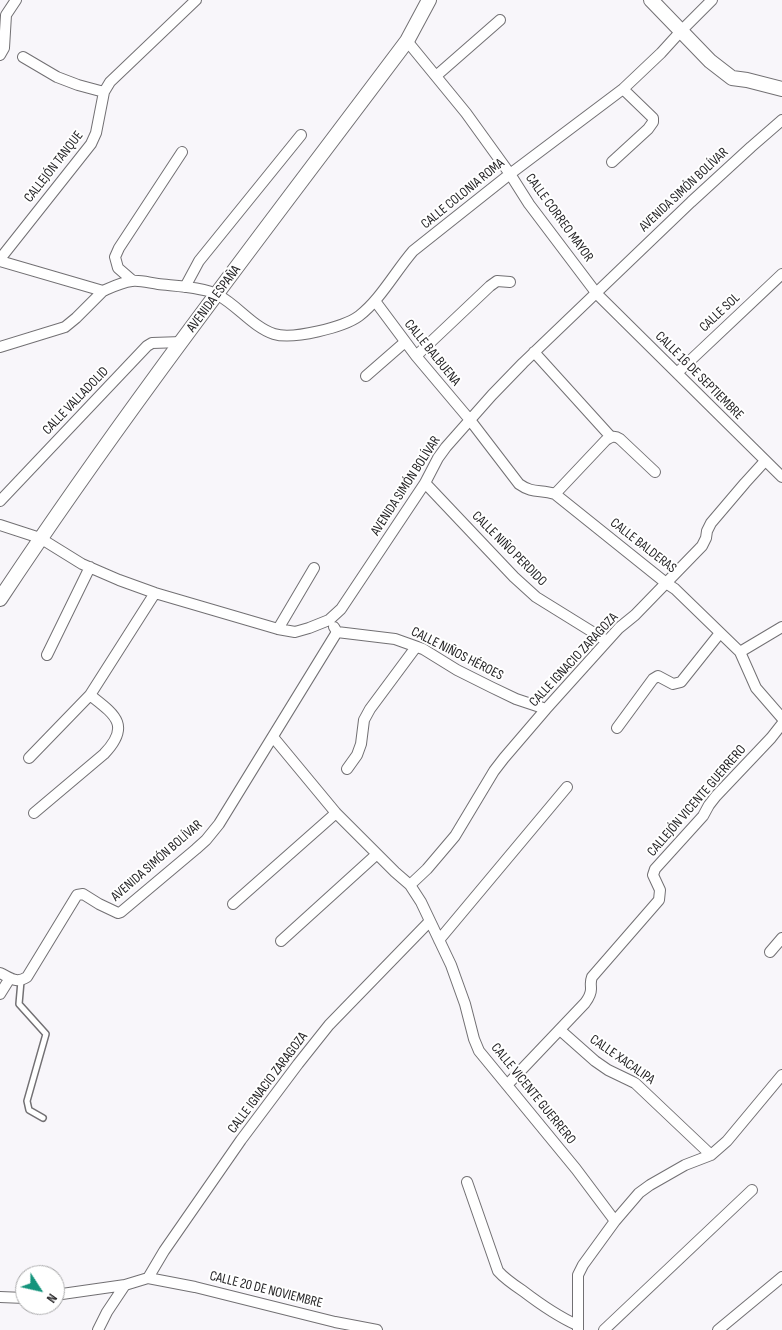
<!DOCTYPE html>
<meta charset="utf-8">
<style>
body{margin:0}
#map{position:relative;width:782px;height:1330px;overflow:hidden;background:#f8f6fa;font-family:"Sofia Sans Condensed",sans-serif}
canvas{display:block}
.north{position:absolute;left:15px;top:1265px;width:50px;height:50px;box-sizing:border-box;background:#fff;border:1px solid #a8a8a9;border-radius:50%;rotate:125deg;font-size:14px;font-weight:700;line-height:20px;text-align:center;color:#262527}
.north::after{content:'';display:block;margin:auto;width:18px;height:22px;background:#14947c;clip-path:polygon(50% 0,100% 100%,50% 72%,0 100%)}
</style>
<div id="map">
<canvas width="782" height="1330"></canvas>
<div class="north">N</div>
</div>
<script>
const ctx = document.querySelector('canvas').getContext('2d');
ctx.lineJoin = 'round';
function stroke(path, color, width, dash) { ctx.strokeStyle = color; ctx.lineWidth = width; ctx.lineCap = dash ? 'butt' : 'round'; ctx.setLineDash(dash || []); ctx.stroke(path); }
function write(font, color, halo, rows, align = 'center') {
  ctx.font = font + ' "Sofia Sans Condensed",sans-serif'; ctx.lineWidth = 4; ctx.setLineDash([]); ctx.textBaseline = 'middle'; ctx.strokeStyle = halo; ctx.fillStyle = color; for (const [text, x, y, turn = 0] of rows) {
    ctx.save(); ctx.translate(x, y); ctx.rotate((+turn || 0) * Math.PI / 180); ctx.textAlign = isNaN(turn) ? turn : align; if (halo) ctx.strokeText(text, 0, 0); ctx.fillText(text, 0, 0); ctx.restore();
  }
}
const service = new Path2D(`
 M21,981L19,1004L46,1034L27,1101L29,1110L43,1118`);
const minor = new Path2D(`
 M407,41L466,113L510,174L529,204L597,294L782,477
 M0,55L4,48L6,15L16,0
 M23,57L57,77L78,85L104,92
 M436,76L500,20
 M612,162L648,129L653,122V118L623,89
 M0,259L91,144L96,133L104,92L110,82L196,0
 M0,261L103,291C112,287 122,282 132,281C140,280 150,283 158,284C174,286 205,287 218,295C238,306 253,327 274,334C293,340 344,327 359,316C380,300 395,272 413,251L510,174L623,89L661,53L681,31L712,0
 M133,281L118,268L115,257L119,248L182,152
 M185,287L199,261L301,135
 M375,301L416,356L470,420L519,484C533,494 540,489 555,494L666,583L675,589L740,652L756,688L782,718
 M0,347L65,327L76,318L103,291
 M534,352L611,437
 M416,356L490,286L497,281L510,282
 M677,373L782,274
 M366,376L405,342
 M425,483L514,577L536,597L607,641
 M555,494L606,440C611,437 614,435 620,439L655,472
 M0,501L147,346L152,343L182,342
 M0,525L40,538L82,564L119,580L155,593L278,629L295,632L309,628L329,620L341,609L425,483L438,458L446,447L492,395L523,363L691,202L751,147L782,120
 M334,627L337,632L395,639L423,649L457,670L491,687L516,699L546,709
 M278,629L314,568
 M740,652L782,627
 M47,655L90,567
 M617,728L653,679L658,676L673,684L681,682L720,633
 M273,737L336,813L395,872L410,885L421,902L451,965L465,1004L474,1039L479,1051L576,1169L615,1221
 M29,758L90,695L155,593
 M347,769L357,755L361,744L364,720L370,709L416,647
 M34,813L104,754C132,725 114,714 90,695
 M410,885L427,869L455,836L494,771L504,758L546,709L619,628L635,615L702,546L706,538L707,531L711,523L745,483L765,461
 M233,904L336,813
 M439,940L567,787
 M281,941L377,854
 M770,952L782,938
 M0,973C11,978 16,984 27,977L77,895L83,894L99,904L118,913L121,912L196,849L206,840L219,824L337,632
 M0,994L10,978
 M560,1030L595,1061L608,1070L635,1083L711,1155
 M507,1085L585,1003C588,999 591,994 591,989C591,984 590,982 592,977L659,900L660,890L653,875L655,869L703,816L709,805L716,796L771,738L782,724
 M467,1182L498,1271C505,1279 514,1285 523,1291C540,1304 557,1316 577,1325
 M148,1278L164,1251L241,1140L298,1064L329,1025L430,921
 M55,1295L125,1285L148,1278L195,1287L335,1322L377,1330
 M0,1297L25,1298
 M98,1330L107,1312L125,1285
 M578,1330V1275L583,1265L615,1221L639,1193L650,1185L685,1165L711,1155L727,1141L782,1075
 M604,1330L752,1190
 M718,1330L782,1277`);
const tertiary = new Path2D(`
 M651,0L710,61L732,78L747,80L782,89
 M0,599C127,407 269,225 407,41L429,0`);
stroke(service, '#727073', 8);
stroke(minor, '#727073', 12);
stroke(tertiary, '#727073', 16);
stroke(service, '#fff', 5);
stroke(minor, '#fff', 10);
stroke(tertiary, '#fff', 14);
write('14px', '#262527', '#fff', [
 ["CALLEJÓN TANQUE",54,167,-52],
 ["AVENIDA SIMÓN BOLÍVAR",684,190,-43],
 ["CALLE COLONIA ROMA",463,194,-39],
 ["CALLE CORREO MAYOR",559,218,54],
 ["AVENIDA ESPAÑA",214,299,-53],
 ["CALLE SOL",720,313,-43],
 ["CALLE BALBUENA",432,353,51],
 ["CALLE 16 DE SEPTIEMBRE",699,376,45],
 ["CALLE VALLADOLID",76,401,-46],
 ["AVENIDA SIMÓN BOLÍVAR",406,486,-57],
 ["CALLE BALDERAS",643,546,38],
 ["CALLE NIÑO PERDIDO",509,549,45],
 ["CALLE NIÑOS HÉROES",457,654,27],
 ["CALLE IGNACIO ZARAGOZA",574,660,-47],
 ["CALLEJÓN VICENTE GUERRERO",697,801,-49],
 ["AVENIDA SIMÓN BOLÍVAR",157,861,-41],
 ["CALLE XACALIPA",622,1060,35],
 ["CALLE IGNACIO ZARAGOZA",268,1083,-53],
 ["CALLE VICENTE GUERRERO",533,1094,51],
 ["CALLE 20 DE NOVIEMBRE",266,1290,14]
]);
</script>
